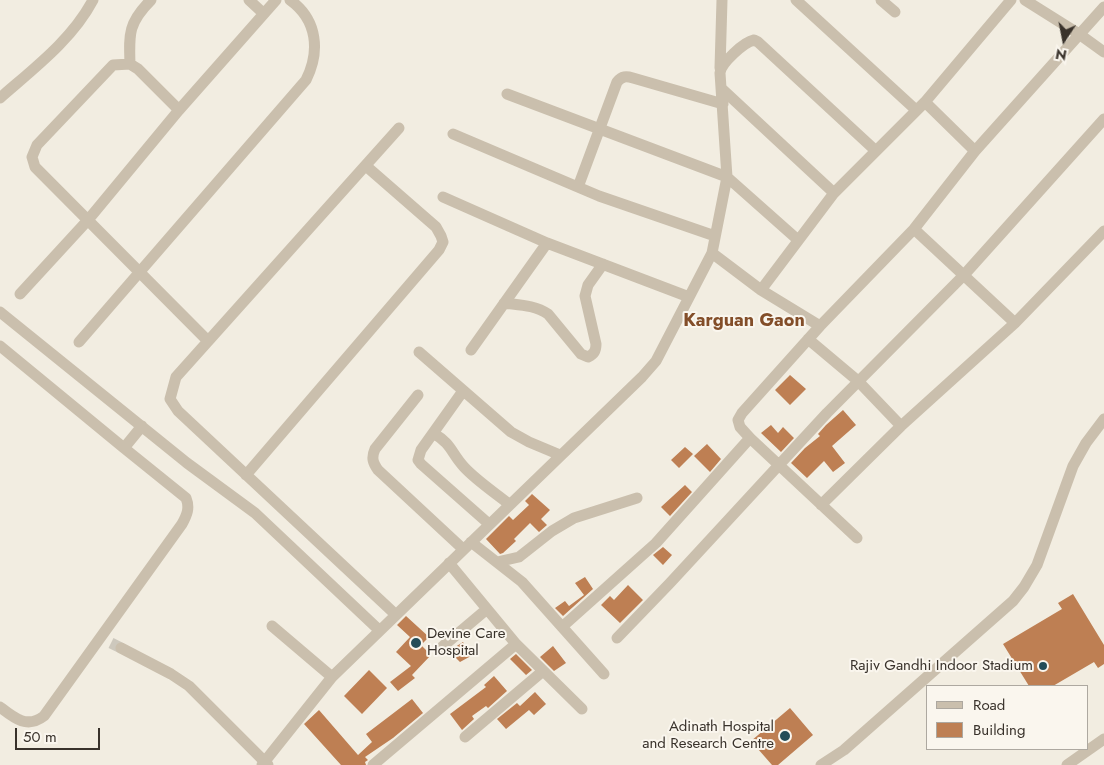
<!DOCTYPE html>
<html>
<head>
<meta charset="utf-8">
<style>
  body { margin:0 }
  #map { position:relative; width:1104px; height:765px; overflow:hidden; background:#f2ede1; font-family:Jost,sans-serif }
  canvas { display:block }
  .legend { position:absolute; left:926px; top:685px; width:162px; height:65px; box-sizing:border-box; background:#faf6ee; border:1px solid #ada8a0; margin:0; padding:6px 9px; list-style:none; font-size:15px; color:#39322b }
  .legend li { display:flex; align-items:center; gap:10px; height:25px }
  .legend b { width:25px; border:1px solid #ada8a0 }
  .north { position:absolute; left:1039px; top:15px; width:50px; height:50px; -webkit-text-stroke:4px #faf6ee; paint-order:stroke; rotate:191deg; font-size:14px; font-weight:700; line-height:20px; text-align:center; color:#39322b }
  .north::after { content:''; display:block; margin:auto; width:18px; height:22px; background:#39322b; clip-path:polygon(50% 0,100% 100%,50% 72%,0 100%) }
  .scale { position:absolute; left:15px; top:728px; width:85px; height:22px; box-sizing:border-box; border:2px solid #39322b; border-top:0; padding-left:6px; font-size:15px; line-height:18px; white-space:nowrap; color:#39322b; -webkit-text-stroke:4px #faf6ee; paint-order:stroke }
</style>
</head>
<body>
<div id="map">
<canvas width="1104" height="765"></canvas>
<ul class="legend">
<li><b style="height:6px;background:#cabfad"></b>Road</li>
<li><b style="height:14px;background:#be7f53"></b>Building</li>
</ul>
<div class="north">N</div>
<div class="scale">50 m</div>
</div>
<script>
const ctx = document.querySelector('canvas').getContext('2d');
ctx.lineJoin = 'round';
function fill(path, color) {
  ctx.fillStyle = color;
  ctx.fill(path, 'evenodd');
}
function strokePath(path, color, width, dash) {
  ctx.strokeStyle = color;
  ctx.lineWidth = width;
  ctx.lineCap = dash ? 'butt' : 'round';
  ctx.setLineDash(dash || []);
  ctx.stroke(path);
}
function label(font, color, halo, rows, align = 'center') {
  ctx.font = font + ' Jost,sans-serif';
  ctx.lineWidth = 4;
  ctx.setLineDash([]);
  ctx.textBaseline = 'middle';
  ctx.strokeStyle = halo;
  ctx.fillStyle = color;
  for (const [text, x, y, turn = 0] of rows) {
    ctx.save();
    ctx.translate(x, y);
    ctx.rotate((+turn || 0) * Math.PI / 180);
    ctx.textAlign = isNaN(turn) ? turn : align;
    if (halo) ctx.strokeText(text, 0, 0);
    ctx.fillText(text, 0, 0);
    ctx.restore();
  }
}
fill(new Path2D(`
  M790,375L806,389L790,405L775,390Z
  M843,410L856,425L832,446L845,463L833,472L824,461L807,478L791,463L805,448L820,436L818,434L826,425Z
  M771,425L778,433L783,427L794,438L781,452L761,433Z
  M707,444L721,459L710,472L694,456Z
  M685,447L693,454L679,468L671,460Z
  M685,485L692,492L670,516L661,507Z
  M532,494L550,510L541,519L547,525L539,532L530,523L514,539L516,541L503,553L500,554L486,539L509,516L513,520L529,505L525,501Z
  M663,547L672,555L663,565L653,555Z
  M585,577L593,589L563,616L555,608L565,601L569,606L584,595L575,583Z
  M628,585L643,600L620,623L601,605L610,596L614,600Z
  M1073,594L1104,645V664L1098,668L1094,662L1053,686H1029L1003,644L1062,609L1058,603Z
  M406,616L429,637L421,645L431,655L412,675L415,678L398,691L390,682L411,666L396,652L410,637L397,625Z
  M463,642L471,656L460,662L449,651Z
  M553,646L566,663L554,671L540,657Z
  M516,654L532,670L526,675L510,659Z
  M369,670L387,688L362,714L344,696Z
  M494,676L507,691L488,708L486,706L472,716L474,719L462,730L450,714L486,687L484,685Z
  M535,692L546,704L534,715L529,710L506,729L497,719L517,703L520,706Z
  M412,699L423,713L393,738L365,757L368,760L365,762L366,765H341L304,724L319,710L358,755L372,742L366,734Z
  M790,708L813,735L778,765H772L751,741Z`), '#be7f53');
strokePath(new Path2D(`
  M111,643L121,648`), '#cdc8bd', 11, [11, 5.5]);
strokePath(new Path2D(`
  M249,0L263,13
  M796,0L916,110
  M881,0L895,12
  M1025,0L1079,34L1104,52
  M130,64C129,34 128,23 151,0
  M720,68L722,0
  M721,88L834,193
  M507,94L727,177L798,240
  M0,98C33,69 72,40 93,0
  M925,102L975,151
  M179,110L138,69L130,64L113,65L37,145L32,157L35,167L208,341
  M453,134L599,196L715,236
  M578,187L617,82C622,76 626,76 633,78L723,104
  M443,197L547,243
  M914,229L1015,323
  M712,253L761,290L820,326L914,229L975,151L1104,7
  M761,290L834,193L925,102L1011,0
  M20,294L88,220L179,110L276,0
  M504,303C519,305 535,305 548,314L581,354L588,357C594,354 596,351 596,344L585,296L588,285L603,264
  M0,312L187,463L255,513L379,630
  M808,339L858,381L901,426
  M79,342L306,80C320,52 318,20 290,0
  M0,346L124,448
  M471,350L547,243L689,297
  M419,352L511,432L529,442L560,455
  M463,391L421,450L418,460L421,464L489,524
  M418,395L375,449C371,458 373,463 378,470L463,549
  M433,433C452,444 451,453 464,467C477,481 494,492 509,504
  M750,438L857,538
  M246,475L439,250L443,242L441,236L436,227L366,166
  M821,505L901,426L1015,323L1104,231
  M471,542L522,582L604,674
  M497,562L519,557L552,531L574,518L637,498
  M449,563L516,644L582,709
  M395,614L178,411L170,399L176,377L399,128
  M272,626L332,677
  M562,627L656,543L750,438L740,427L738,420L742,413L820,326
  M617,638L670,583L827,413L964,275L1104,119
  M442,647L487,609
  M121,648L171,674L189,686L268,765
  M0,707C14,718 27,729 44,716L182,524C187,515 190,508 186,498L124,448L142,426
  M465,737L543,671
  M262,765L332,677L642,377L656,361L712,253L727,177L720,73C721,63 744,42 754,40L758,42L876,151
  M373,765L516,644
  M821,765L844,750L1013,601L1024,587L1037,565L1073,466L1086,443L1104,419
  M1067,765L1104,739`), '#cabfad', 11);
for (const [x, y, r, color] of [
  [416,643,6,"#234c58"],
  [1043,666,5,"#234c58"],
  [785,736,6,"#234c58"]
]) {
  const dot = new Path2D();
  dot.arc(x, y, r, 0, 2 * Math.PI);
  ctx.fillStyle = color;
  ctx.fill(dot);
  strokePath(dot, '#faf6ee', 2);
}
label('15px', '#39322b', '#faf6ee', [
  ["Devine Care",427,634,"left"],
  ["Hospital",427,651,"left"],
  ["Rajiv Gandhi Indoor Stadium",1033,666],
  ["Adinath Hospital",774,727],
  ["and Research Centre",774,744]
], 'right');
label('bold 18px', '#834e29', '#faf6ee', [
  ["Karguan Gaon",744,322]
]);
</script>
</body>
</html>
